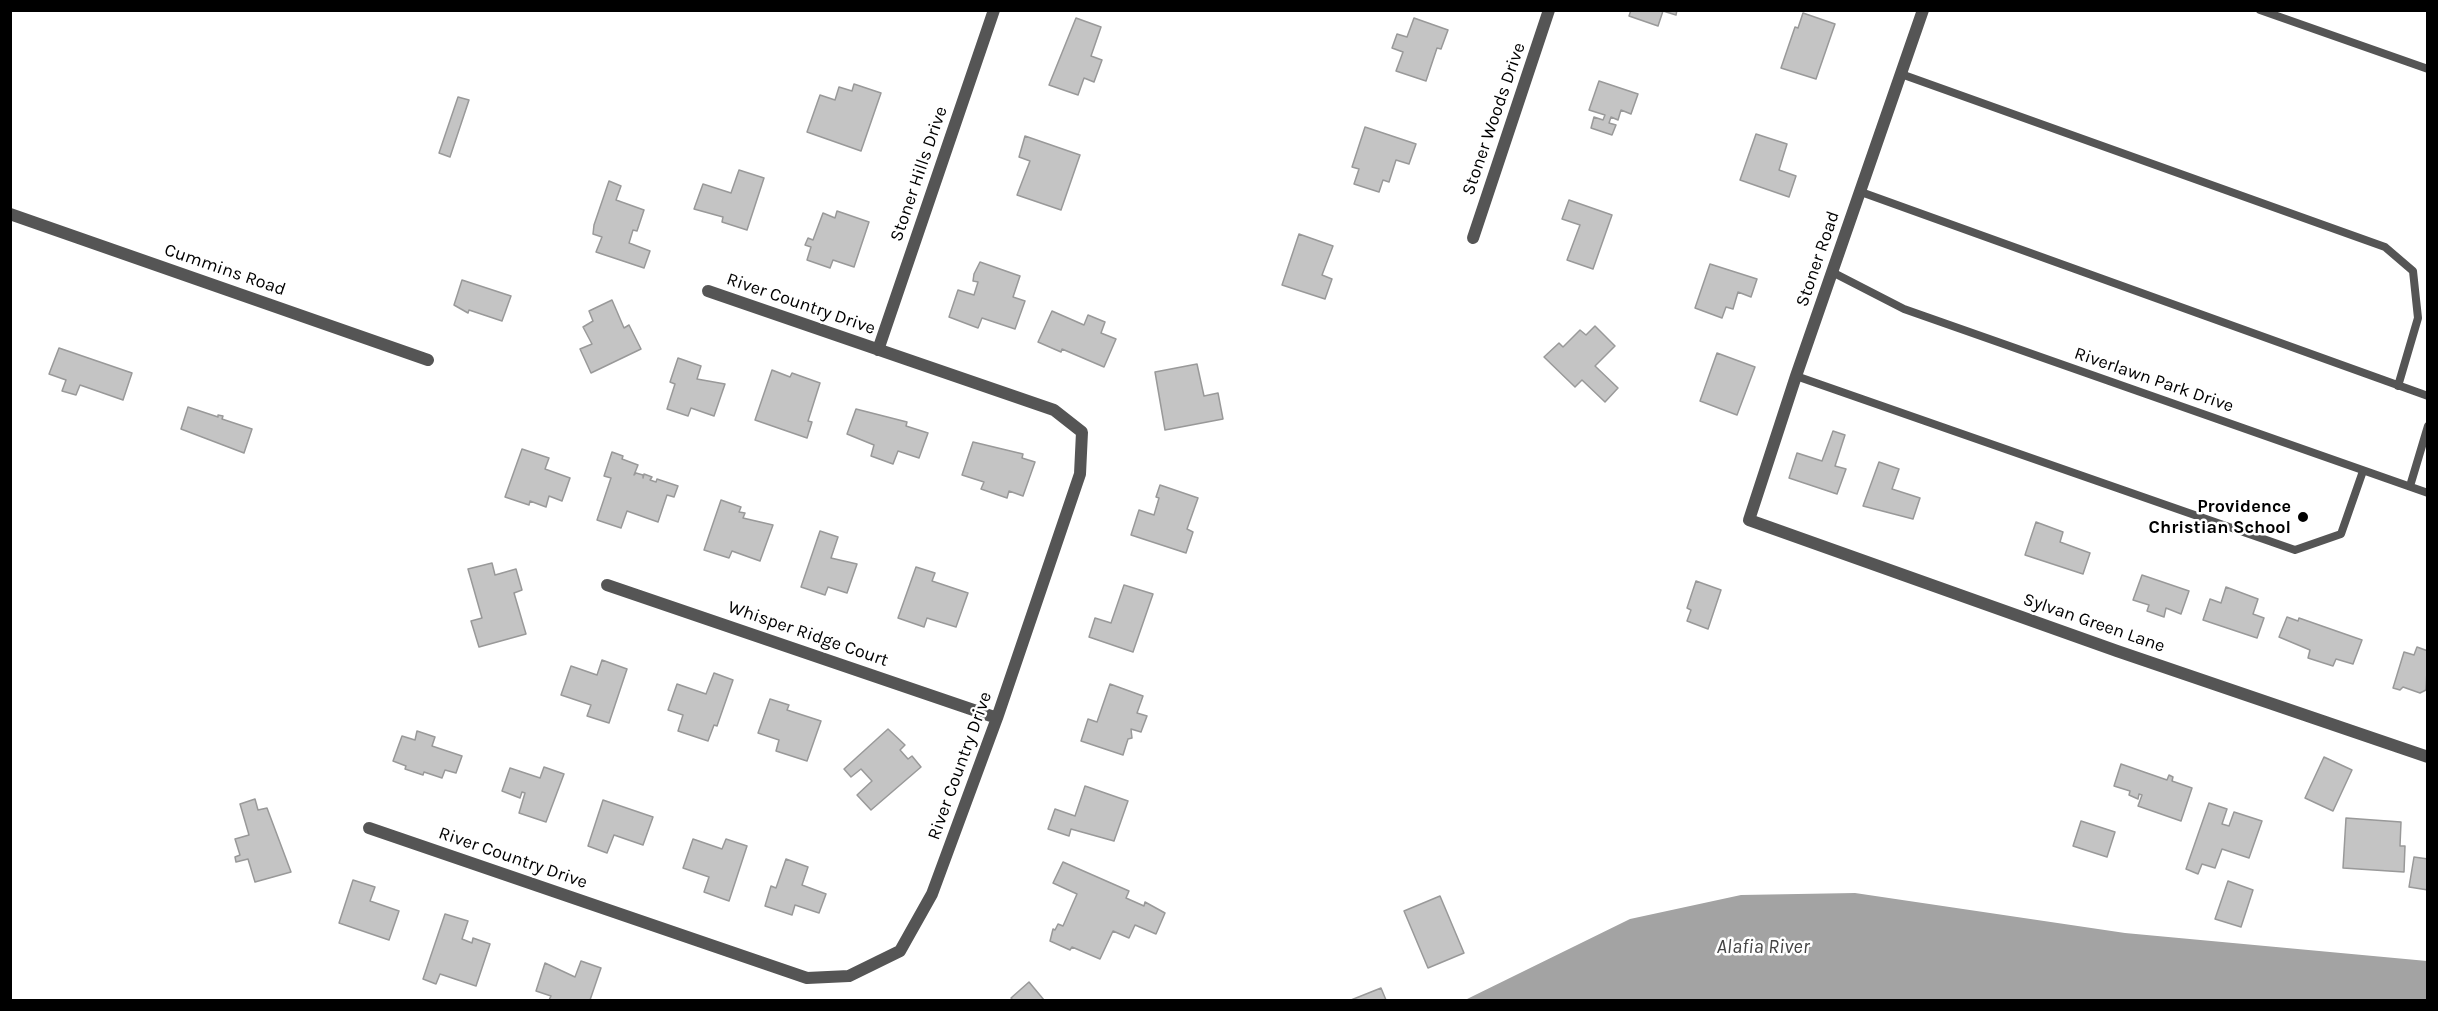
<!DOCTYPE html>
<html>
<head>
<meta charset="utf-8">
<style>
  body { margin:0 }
  #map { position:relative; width:2438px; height:1011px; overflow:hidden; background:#fff; font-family:Karla,sans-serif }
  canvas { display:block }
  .frame { position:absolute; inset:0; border:12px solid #000; pointer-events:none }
</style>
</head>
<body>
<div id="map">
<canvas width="2438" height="1011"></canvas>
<div class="frame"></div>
</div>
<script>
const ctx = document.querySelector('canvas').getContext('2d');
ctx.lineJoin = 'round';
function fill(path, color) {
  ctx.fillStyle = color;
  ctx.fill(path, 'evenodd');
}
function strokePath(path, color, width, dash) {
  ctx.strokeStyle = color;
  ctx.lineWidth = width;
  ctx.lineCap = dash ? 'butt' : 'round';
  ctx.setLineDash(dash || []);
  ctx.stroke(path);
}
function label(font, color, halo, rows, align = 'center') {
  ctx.font = font + ' Karla,sans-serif';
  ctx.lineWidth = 5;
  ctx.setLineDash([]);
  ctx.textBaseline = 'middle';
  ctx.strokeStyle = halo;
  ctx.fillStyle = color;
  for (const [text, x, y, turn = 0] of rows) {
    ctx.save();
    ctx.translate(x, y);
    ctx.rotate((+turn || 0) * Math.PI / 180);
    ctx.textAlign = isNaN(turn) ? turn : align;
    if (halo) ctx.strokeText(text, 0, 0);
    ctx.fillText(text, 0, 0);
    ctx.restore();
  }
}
fill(new Path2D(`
  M1855,893L2125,933L2427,961V1000H1465L1630,919L1741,895Z`), '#a3a3a3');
const building = new Path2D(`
  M1631,10H1677L1676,15L1663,11L1658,26L1629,16Z
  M1803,13L1835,24L1816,79L1781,68L1795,27L1798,28Z
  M1076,18L1101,27L1091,56L1102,60L1094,82L1084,78L1078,95L1049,85Z
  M1414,18L1448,30L1441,49L1437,48L1426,81L1396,71L1403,52L1392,48L1397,34L1407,37Z
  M1599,81L1638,94L1631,114L1621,110L1618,120L1611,117L1609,123L1616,125L1612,135L1591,128L1594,117L1603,120L1605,115L1589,110Z
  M854,84L881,93L861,151L807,132L820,95L835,100L839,87L852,91Z
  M458,97L469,100L450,157L439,153Z
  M1365,127L1416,144L1409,164L1396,160L1389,182L1383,180L1379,192L1354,184L1359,169L1352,167Z
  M1756,134L1787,144L1779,170L1796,176L1789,197L1740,180Z
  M1025,136L1080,155L1061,210L1017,195L1030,161L1019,157Z
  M739,170L764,178L747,230L722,222L723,217L694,209L703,184L731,193Z
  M609,181L621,186L616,200L644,210L637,231L633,230L629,243L650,251L644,268L596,252L602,237L593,234L594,225Z
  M1569,200L1612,215L1593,269L1567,260L1580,225L1562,219Z
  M837,211L869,222L854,267L833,260L830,268L807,260L811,247L805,245L808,238L813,240L823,213L835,218Z
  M1299,234L1333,246L1322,275L1332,279L1325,299L1282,285Z
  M980,262L1020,276L1013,297L1025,301L1015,329L982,318L978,328L949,317L958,290L974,295L978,282L973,281L974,274Z
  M1710,264L1757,279L1751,297L1738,292L1733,309L1726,307L1722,318L1695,308Z
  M462,280L511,296L502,321L469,310L468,313L454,305Z
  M612,300L624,328L629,325L641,349L591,373L580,349L592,344L583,327L593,321L589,311Z
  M1052,311L1084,325L1088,315L1105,322L1101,333L1116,339L1104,367L1062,349L1061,352L1038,342Z
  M1595,326L1615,346L1595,366L1618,388L1605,402L1582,380L1575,387L1544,357L1559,343L1563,347L1580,330L1586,335Z
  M59,348L132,373L123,400L80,385L76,395L62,391L66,380L49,374Z
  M1717,353L1755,367L1737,415L1700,401Z
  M678,358L701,366L697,379L725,384L714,416L691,408L688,416L667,409L675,384L670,382Z
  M1197,364L1204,396L1218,393L1223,419L1165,430L1155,372Z
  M772,370L790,377L792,373L820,383L808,421L812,422L807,438L755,420Z
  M188,407L218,417V415L223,416L222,419L252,429L244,453L181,429Z
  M856,409L907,422L906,426L928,433L919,458L898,451L893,464L871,456L874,445L847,434Z
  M1833,431L1845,435L1835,466L1846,469L1837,494L1789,478L1797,453L1822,461Z
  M973,442L1023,454L1022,458L1035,462L1023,496L1009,491L1007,498L981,489L984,482L962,475Z
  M522,449L549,458L545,469L570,478L562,501L549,496L546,507L530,501L529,505L505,497Z
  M612,452L623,456L622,459L638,465L634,475L636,473L643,475V478L644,474L652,477L650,480L656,482L657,479L678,486L674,497L667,495L658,522L627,511L621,528L597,520L611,478L604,476Z
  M1879,462L1899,469L1892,489L1920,498L1913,519L1863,506Z
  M1160,485L1198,498L1187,529L1193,532L1186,553L1131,535L1139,510L1154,515L1159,498L1156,497Z
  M721,500L741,507L739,512L745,513L743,518L773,525L760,561L732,551L729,558L704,550Z
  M2036,522L2063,532L2060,542L2090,553L2083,574L2025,555Z
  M820,531L838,537L831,558L857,564L847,593L828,587L825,595L801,587Z
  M492,563L495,575L516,569L522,590L514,593L526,634L479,647L471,621L482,618L468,569Z
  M916,567L935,573L932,581L968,593L956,627L927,618L924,627L898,618Z
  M2142,575L2189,591L2181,614L2166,608L2164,617L2147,611L2149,605L2133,600Z
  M1696,581L1721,590L1708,629L1687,621L1691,610L1687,608Z
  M1124,585L1153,594L1133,652L1089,637L1095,618L1111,623Z
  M2226,587L2258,599L2253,614L2264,618L2257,638L2203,620L2210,599L2221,603Z
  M2287,617L2298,621L2299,618L2362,640L2353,664L2336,659L2333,666L2308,658L2310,650L2279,637Z
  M2417,647L2428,651L2426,690L2420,693L2403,687L2400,690L2393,688L2404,652L2414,655Z
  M602,660L627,669L609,723L587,716L591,705L561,695L571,666L597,675Z
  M714,673L733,680L717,726L714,725L708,741L678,731L683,715L668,710L677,684L706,694Z
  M1110,684L1143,696L1137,713L1147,716L1141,732L1131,729L1132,738L1128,739L1123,755L1081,741L1088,719L1097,722Z
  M770,699L789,705L787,710L821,721L807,761L776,751L779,740L758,733Z
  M888,729L905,745L900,750L908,759L912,756L921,767L871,810L857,795L872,781L861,769L851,777L844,769Z
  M417,731L435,737L432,746L462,756L456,773L445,770L442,778L424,772L423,775L405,769L406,766L393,761L402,736L415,740Z
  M2324,757L2352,770L2333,811L2305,798Z
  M2121,764L2167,780L2169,775L2173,777L2172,781L2192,788L2181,821L2138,806L2142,795L2139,794L2138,799L2129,795L2130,791L2114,786Z
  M544,767L564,774L546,822L519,813L525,793L522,792L520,798L502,791L510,768L540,778Z
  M1085,786L1128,801L1114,841L1071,829L1069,836L1048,829L1055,809L1075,816Z
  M255,799L258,810L267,808L291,872L255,882L248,859L236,862L235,857L240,855L235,839L249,835L240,804Z
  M603,800L653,817L643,845L614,835L607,853L588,846Z
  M2209,803L2227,809L2222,824L2229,826L2234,812L2262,821L2249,858L2222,849L2215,868L2202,864L2198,874L2186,869Z
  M2346,818L2401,822L2400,846H2405L2404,872L2343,868Z
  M2081,821L2115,832L2107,857L2073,846Z
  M693,839L722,849L726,839L747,846L729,901L704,892L709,877L683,868Z
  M2414,857L2428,859V890L2409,887Z
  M786,859L808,867L802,885L826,894L819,913L795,905L792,915L765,906L771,886L776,888Z
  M1063,862L1129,891L1126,898L1144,906L1145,902L1165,913L1156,934L1135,925L1129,938L1113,931L1100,959L1072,947L1070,950L1050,941L1053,929L1055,930L1058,924L1063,926L1077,894L1053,883Z
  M353,880L375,887L370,901L399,911L389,940L339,923Z
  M2228,881L2253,890L2241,927L2215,919Z
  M1440,896L1464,953L1428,968L1404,911Z
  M445,914L468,921L462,939L472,943L473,938L490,944L476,986L440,974L436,984L423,979Z
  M581,961L601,968L590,1000H549L551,996L536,991L545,963L575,977Z
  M1029,982L1044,1000H1013L1011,998Z
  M1381,988L1386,1000H1351Z`);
fill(building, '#c4c4c4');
strokePath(building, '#999', 1.5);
strokePath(new Path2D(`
  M2260,10L2428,69
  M1901,74L2385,247L2413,271L2418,318L2398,386
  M1861,192L2428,396
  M1832,272L1904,309L2428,493
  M1796,376L2295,550L2341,534L2363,471
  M2410,486L2428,426`), '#555', 8);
strokePath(new Path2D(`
  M1923,10L1796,376L1749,520L2117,651L2428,757
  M10,214L428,360
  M1473,238L1549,10
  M878,350L994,10
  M607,585L997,718
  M369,828L807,978L849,976L900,951L932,894L997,718L1080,474L1082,432L1054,410L708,291`), '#555', 12);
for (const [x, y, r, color] of [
  [2303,517,6,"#000"]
]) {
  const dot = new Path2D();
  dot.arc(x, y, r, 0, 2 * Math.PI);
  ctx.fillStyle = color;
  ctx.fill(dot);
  strokePath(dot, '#fff', 2);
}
label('18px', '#000', '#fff', [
  ["Stoner Woods Drive",1494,119,-71],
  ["Stoner Hills Drive",919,174,-71],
  ["Stoner Road",1818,259,-71],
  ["Cummins Road",225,270,19],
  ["River Country Drive",801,304,19],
  ["Riverlawn Park Drive",2154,380,19],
  ["Sylvan Green Lane",2094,623,19],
  ["Whisper Ridge Court",808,634,19],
  ["River Country Drive",960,766,-70],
  ["River Country Drive",513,858,19]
]);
label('bold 18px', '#000', '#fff', [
  ["Providence",2291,507],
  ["Christian School",2291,528]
], 'right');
label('italic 20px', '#444', '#fff', [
  ["Alafia River",1763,947]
]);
</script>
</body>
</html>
